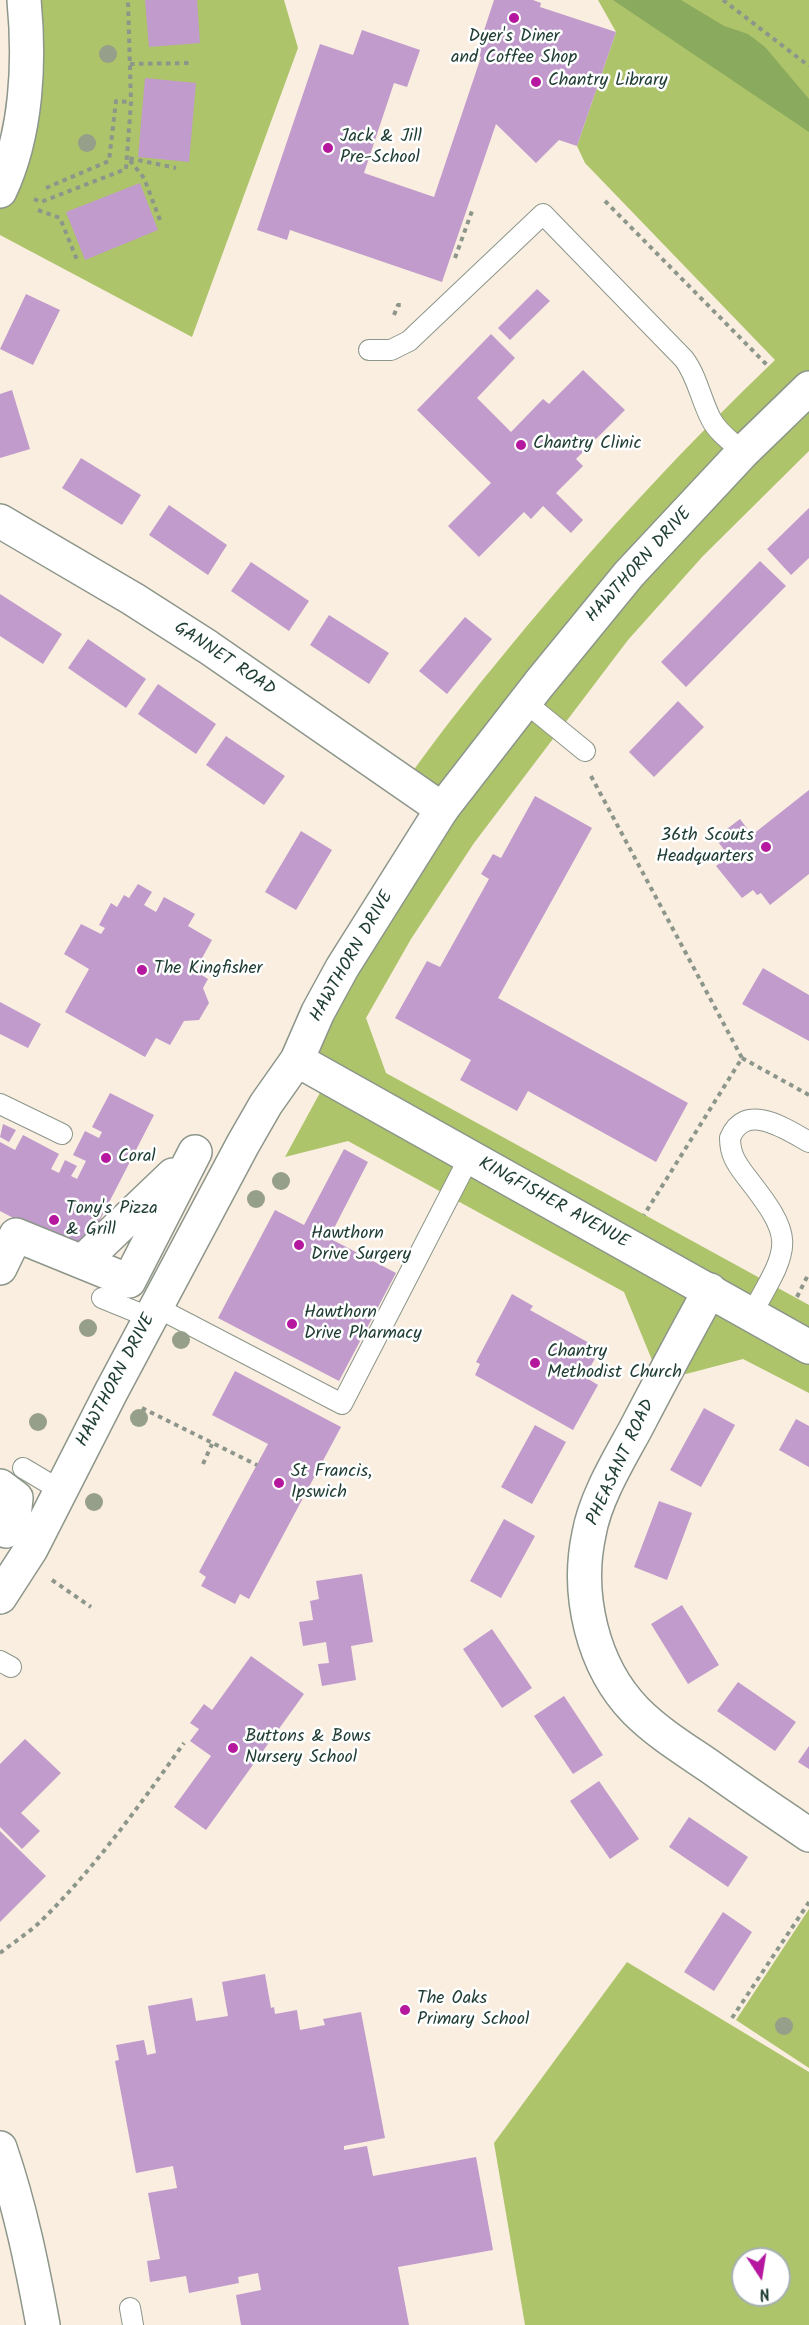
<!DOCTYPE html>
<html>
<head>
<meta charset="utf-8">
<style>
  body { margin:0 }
  #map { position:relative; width:809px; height:2325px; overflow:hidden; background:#faeee0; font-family:Kalam,sans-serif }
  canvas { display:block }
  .north { position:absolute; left:731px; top:2247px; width:60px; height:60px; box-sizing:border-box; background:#fff; border:2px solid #a5b1ae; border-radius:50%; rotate:168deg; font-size:16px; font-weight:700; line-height:24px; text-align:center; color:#1f3d34 }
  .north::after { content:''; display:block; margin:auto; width:21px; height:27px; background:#b5179e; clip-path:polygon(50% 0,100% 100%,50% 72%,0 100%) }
</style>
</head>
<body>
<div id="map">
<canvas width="809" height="2325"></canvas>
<div class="north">N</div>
</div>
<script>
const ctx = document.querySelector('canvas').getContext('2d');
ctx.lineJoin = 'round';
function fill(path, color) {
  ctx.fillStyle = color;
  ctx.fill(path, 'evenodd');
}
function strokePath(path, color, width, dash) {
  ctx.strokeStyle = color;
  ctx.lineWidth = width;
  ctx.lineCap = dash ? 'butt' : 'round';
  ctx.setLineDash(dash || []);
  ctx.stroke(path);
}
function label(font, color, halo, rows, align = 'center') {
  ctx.font = font + ' Kalam,sans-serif';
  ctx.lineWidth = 5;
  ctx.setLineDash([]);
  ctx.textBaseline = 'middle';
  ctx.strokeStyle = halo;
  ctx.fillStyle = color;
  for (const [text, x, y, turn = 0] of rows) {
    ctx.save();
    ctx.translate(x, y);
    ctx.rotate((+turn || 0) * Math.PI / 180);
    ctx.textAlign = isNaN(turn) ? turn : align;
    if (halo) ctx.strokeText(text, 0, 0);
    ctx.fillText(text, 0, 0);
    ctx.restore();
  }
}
fill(new Path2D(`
  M24,0H284L298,48L192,337L0,235V191Z
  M598,0H809V451L703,556L628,640L474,843L411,939L366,1018L386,1073L809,1305V1393L743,1359L686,1374L652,1360L624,1292L348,1141L285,1157L328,1078L297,1060L442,810L404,784C442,729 484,678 527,626C605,533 687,444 775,360L585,163L577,146L616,32Z
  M809,1909V2068L736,2020Z
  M627,1962L809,2072V2325H525L494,2143ZM743,2259H779V2295H743Z`), '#adc46a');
fill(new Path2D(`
  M613,0H681L724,26L748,34L765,47L809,99V132Z`), '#8aaa5e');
fill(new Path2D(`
  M145,0H197L200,43L149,47Z
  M494,0H533L541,3L540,7L616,32L577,146L559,140L536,163L496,124L442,282L290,230L287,240L257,230L320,44L353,55L362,30L420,50L407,87L394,83L364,173L434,197L481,57L476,55Z
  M145,78L196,83L189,162L138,157Z
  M140,183L158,230L85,260L66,212Z
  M537,289L550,301L510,340L498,328Z
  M26,294L60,310L33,365L0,349Z
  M491,334L515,358L477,398L511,432L543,399L549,404L583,370L625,410L576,459L583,466L556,493L583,520L571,533L543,506L531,519L524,512L479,557L448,526L491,483L417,410Z
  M12,390L30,449L0,458V394Z
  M81,458L141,495L122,525L62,488Z
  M169,505L227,545L208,575L149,535Z
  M809,508V558L791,575L767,549Z
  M760,561L786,586L686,687L661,662Z
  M251,562L309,601L289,631L231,591Z
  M0,594L62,634L43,664L0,636Z
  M329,615L389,653L369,684L310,645Z
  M465,617L492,639L447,694L419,671Z
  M88,639L146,679L126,708L68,668Z
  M158,684L216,724L196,754L138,714Z
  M678,701L704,727L654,777L629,752Z
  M226,736L285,776L264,805L206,765Z
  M809,790V874L770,905L761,893L757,895L753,890L742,898L716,866L729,856L715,838L740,819L752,835Z
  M535,796L592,828L498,998L688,1103L656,1162L528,1091L517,1111L460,1080L471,1060L395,1018L427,961L440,967L489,879L481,874L493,854L501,858Z
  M301,831L332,850L296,910L265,892Z
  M138,884L152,892L144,905L156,912L164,897L195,914L188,926L212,940L195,971L208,979L203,988L209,1003L199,1020L184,1021L170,1045L156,1038L145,1057L65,1012L89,969L64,954L81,924L101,934L105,928L99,925L111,903L117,907L124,895L129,898Z
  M763,968L809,995V1041L742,1004Z
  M0,1002L41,1024L28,1048L0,1034Z
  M110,1093L154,1115L84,1251L67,1246L0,1211V1142L15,1150L23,1135L59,1154L51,1169L59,1173L65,1160L77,1166L71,1176L77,1179L86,1161L73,1155L85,1131L99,1138L102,1132L92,1127Z
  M3,1124L16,1130L9,1142L0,1137Z
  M344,1149L368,1162L329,1238L396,1273L339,1381L218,1318L275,1210L304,1225Z
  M512,1294L533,1306L530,1310L600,1349L585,1377L598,1385L573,1430L475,1375L480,1364L476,1362Z
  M235,1371L341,1427L249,1599L240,1594L235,1604L201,1586L206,1577L199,1572L268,1444L212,1415Z
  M704,1408L735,1425L701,1487L670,1470Z
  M796,1419L809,1426V1467L779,1450Z
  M535,1425L566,1442L532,1504L501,1487Z
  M659,1501L692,1513L667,1580L634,1567Z
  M504,1519L535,1536L501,1598L470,1581Z
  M362,1574L373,1642L351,1646L356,1680L322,1686L318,1664L329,1663L326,1642L303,1646L299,1622L313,1620L310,1601L319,1599L316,1581Z
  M682,1605L719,1665L688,1684L651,1624Z
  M492,1629L532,1688L502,1708L463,1649Z
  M251,1656L304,1694L206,1830L174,1807L211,1756L190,1741L199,1729L190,1723L204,1704L212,1710Z
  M738,1682L796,1722L775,1751L717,1711Z
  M564,1696L603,1755L573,1774L534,1716Z
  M25,1739L61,1773L21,1813L40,1831L22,1849L0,1827V1764Z
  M809,1746V1769L798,1762Z
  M599,1781L639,1839L610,1859L570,1801Z
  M689,1817L748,1857L728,1887L669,1847Z
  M0,1831L46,1876L0,1922Z
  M723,1912L752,1932L714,1991L684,1972Z
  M265,1974L271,2008L274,2007L275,2014L297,2010L300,2030L325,2025L323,2019L361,2012L385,2138L344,2146V2150L367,2146L373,2176L476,2157L493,2250L398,2267L409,2325H241L236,2295L261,2290L258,2273L238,2277L239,2283L189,2293L186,2276L150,2282L147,2261L160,2259L148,2193L177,2188L173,2166L136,2173L115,2061L119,2060L116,2045L144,2040L147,2055L156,2053L148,2006L192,1998L196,2021L228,2016L222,1982Z`), '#c19bcb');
const lane = new Path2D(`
  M369,350H391L409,341L543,214L684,359C697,376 701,400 711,419C718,433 732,442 743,452
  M525,702L585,751
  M0,1104L62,1134
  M102,1298L151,1318
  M156,1307L342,1404L469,1158
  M752,1313C791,1244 796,1240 745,1175C736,1163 730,1154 730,1138C745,1101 786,1129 809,1142
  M23,1468L60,1490
  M0,1661L11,1667
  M130,2308L133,2325`);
const street = new Path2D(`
  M0,191C27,134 30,62 24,0
  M0,521L133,599L208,647L442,809
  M82,1262L173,1175
  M0,1268L16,1235L129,1281L195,1152
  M710,1290C684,1337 659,1384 635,1430C618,1461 595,1499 589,1534C576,1594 592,1666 636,1711C659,1734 686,1750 712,1768C744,1791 777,1813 809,1835
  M0,1486L16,1498L14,1517L6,1531
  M0,2148C20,2206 32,2265 43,2325`);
const secondary = new Path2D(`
  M297,1060L809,1347
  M0,1597L31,1549L111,1392L243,1144L266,1104L297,1060L318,1012L342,968L442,809L539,684L629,574L743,452L809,388`);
strokePath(lane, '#8c968a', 22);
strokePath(street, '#8c968a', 36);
strokePath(secondary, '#8c968a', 36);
strokePath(new Path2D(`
  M723,0L809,66
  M130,64L189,63
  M46,188L109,161L116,101L131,102
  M34,199L41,202L126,169L131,102L128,0
  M605,201L768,366
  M38,210L60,218L77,260
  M160,220L144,178L128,158L176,168
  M455,258L472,211
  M394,315L398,305H404
  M591,776L742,1058L644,1215
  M742,1058L809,1095
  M797,1297L809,1273
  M142,1408L257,1465
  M203,1464L212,1444
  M52,1580L91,1607
  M0,1953C13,1943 28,1933 40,1922C95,1868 139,1806 184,1743
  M732,2018L809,1902`), '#8c968a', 4, [4.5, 4.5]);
strokePath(lane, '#fff', 20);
strokePath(street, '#fff', 33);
strokePath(secondary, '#fff', 33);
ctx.fillStyle = '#959f89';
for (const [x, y] of [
  [108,54],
  [87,143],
  [281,1181],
  [256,1199],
  [88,1328],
  [181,1340],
  [139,1418],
  [38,1422],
  [94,1502],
  [784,2026]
]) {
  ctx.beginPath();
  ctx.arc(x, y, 9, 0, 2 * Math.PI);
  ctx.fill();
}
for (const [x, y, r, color] of [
  [514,18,6,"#b5179e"],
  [536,82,6,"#b5179e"],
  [328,148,6,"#b5179e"],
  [521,445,6,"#b5179e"],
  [766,847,6,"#b5179e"],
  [142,970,6,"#b5179e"],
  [106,1158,6,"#b5179e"],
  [54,1220,6,"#b5179e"],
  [299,1245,6,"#b5179e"],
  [292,1324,6,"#b5179e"],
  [535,1363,6,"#b5179e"],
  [279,1483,6,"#b5179e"],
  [233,1748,6,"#b5179e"],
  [405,2010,6,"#b5179e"]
]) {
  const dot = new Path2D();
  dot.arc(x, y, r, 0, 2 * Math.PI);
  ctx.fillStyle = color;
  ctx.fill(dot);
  strokePath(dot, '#fff', 2);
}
label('18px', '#1f3d34', '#fff', [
  ["Dyer's Diner",514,38,"center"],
  ["and Coffee Shop",514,59,"center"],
  ["Chantry Library",548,82],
  ["Jack & Jill",340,138],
  ["Pre-School",340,159],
  ["Chantry Clinic",533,445],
  ["36th Scouts",754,837,"right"],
  ["Headquarters",754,858,"right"],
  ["The Kingfisher",154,970],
  ["Coral",118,1158],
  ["Tony's Pizza",66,1210],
  ["& Grill",66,1231],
  ["Hawthorn",311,1235],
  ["Drive Surgery",311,1256],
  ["Hawthorn",304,1314],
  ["Drive Pharmacy",304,1335],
  ["Chantry",547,1353],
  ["Methodist Church",547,1374],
  ["St Francis,",291,1473],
  ["Ipswich",291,1494],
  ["Buttons & Bows",245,1738],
  ["Nursery School",245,1759],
  ["The Oaks",417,2000],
  ["Primary School",417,2021]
], 'left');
label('18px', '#1f3d34', '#fff', [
  ["HAWTHORN DRIVE",640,566,-48],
  ["GANNET ROAD",224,660,34],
  ["HAWTHORN DRIVE",353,957,-60],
  ["KINGFISHER AVENUE",553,1204,29],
  ["HAWTHORN DRIVE",117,1381,-62],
  ["PHEASANT ROAD",622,1463,-65]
]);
</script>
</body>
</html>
